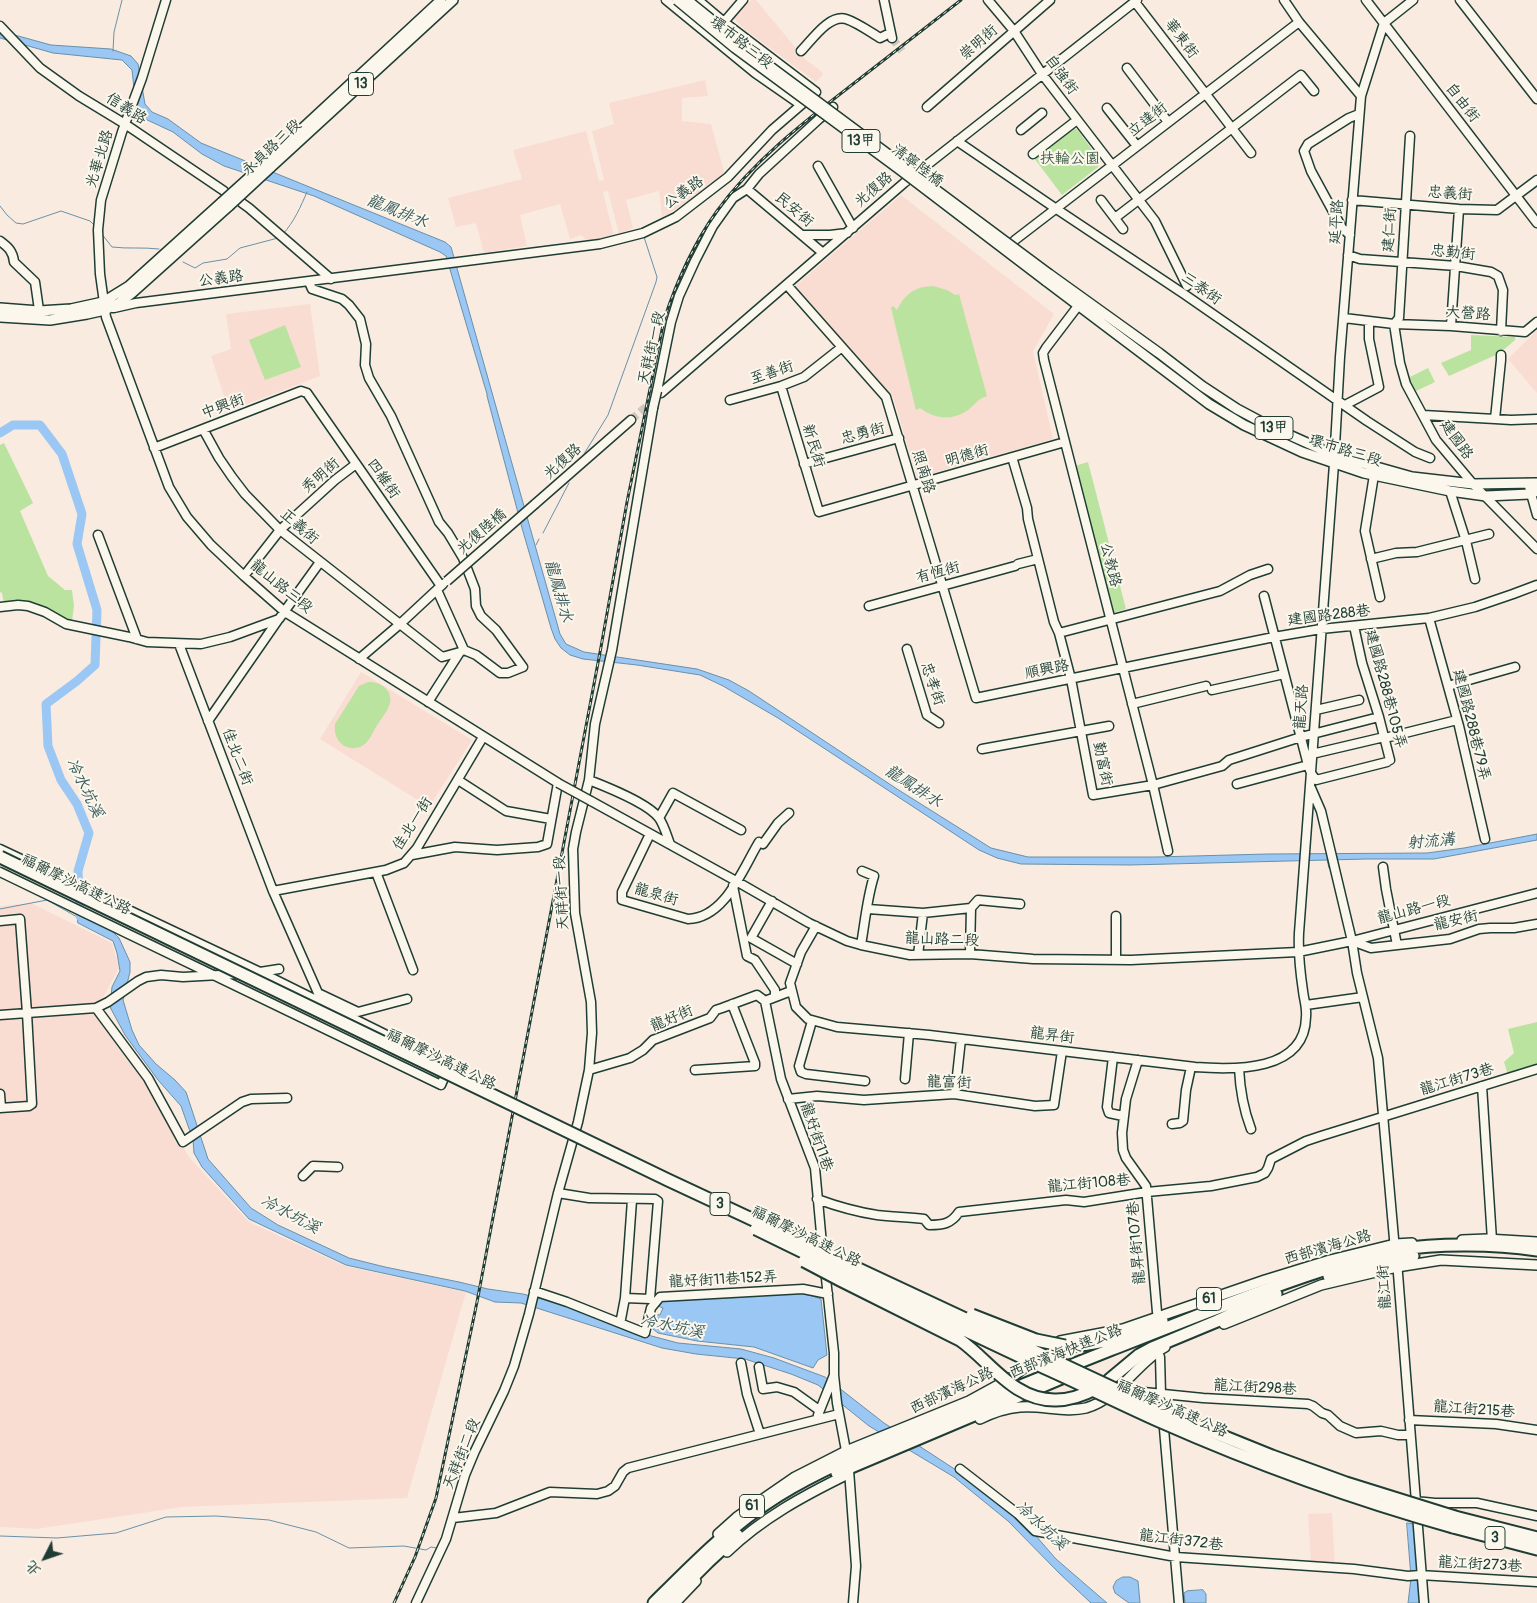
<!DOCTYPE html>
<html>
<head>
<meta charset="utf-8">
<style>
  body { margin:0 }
  #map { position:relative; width:1537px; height:1603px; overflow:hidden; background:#faebe0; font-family:Pangolin,"LXGW WenKai TC",sans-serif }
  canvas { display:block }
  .north { position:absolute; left:20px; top:1533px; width:50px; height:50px; -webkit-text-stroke:4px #fbf7ec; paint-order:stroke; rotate:229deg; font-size:14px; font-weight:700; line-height:20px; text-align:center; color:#1f3d34 }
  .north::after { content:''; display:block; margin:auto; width:18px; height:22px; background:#1f3d34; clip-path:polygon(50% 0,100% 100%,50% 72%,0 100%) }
</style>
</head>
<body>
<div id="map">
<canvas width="1537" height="1603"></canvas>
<div class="north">北</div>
</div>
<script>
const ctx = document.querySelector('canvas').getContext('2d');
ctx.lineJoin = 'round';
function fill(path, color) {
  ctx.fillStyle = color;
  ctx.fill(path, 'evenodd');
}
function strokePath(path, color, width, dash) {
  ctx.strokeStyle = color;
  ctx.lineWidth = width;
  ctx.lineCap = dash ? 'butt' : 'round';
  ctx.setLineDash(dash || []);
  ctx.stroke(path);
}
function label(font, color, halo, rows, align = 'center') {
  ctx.font = font + ' Pangolin,"LXGW WenKai TC",sans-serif';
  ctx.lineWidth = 4;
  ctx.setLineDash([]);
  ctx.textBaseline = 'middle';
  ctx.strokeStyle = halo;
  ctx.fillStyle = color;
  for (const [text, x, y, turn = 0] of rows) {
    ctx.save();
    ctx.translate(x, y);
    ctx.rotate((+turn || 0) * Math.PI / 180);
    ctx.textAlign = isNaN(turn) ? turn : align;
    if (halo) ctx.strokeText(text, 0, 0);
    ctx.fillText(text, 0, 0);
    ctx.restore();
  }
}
fill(new Path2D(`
  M751,0H756L805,59L822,72L823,75L816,82L744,29L734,18Z
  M705,80L708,96L682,98V121L711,124L725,175L688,203L662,217L659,191L626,200L633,228L619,234L608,191L603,192L614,236L587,241L581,235L570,239L560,204L520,215L527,246L484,253L476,223L456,227L448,198L522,179L513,150L586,131L599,181L604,180L592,131L614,124L609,103Z
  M901,195L1054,314L1033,351L1053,439L917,478L893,397L795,286Z
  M310,304L320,376L229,411L211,356L231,349L226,314Z
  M1537,330V393L1508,359Z
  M361,672L472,740L429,807L320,739Z
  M31,903L112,943L119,968L100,1003L189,1157L249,1222L345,1266L466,1292L407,1498L182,1507L37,1529L0,1527V906Z
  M1332,1513L1335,1565L1311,1564L1308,1514Z`), '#f9ddd2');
fill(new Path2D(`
  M1071,128L1077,129L1101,162L1098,167L1062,195L1034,158Z
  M933,286L947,290L955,295L959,294L987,396C976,400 976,404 968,410C953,421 934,419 920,408L916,410L891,308L893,306L897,310C904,294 916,286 933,286Z
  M285,325L301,367L265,380L249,340Z
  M1471,335L1515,337V340L1500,353L1449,376L1441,363L1471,350Z
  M1428,368L1435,382L1414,392L1408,378Z
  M4,443L33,503L20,511L48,576L65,590H72L74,606L72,621L4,604L2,593L0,592V445Z
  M1088,462L1126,609L1112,613L1075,466Z
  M368,682C380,681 393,690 390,703C388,711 380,720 376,727C372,734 369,742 362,746C356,749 349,749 343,745C336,740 334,732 335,724L359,686Z
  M1537,1022V1066L1508,1075L1504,1062L1514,1053L1508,1029Z`), '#bae39f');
const water = new Path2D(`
  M0,31L51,45L111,49L131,56L138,64L145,104L152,112L168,119L201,143L445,242L451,247L560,634L566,644L584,652L697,669L729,680L749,691L897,789L991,848L1028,857H1156L1267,854L1427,853L1464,848L1537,834V840L1434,859H1367L1130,865L1021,864L997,858L979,850L778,718L723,686L700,675L637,665L583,659L570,655L561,648L555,639L551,628L522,528L487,396V394L446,256L440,252L314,196L224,166L202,154L173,132L143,118L136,106L132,70L122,60L53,53L0,38Z
  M78,912L111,930L119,938L130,962V972L123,1000L132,1030L139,1045L156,1064L175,1080L186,1092L208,1159L251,1208L278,1225L349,1258L385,1267L459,1282L488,1289L523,1294L583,1310L644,1334L678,1343L741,1349L774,1358L825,1377L884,1423L956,1470L1012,1513L1036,1536L1056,1559L1107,1603H1091L1059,1573L1008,1521L954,1477L869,1426L818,1385L791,1374L745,1359L696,1354L662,1348L521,1303L495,1302L465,1291L346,1265L249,1219L202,1167L194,1153L193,1140L181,1106L158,1080L125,1035L110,1007L112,987L120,971L117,953L113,941L78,923Z
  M804,1293L821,1299L827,1355L818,1360L813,1368L754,1347L697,1341L658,1333L653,1329L651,1323L653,1314L660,1315L663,1308L658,1306L662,1301Z
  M1407,1523L1414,1524L1421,1603H1408L1411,1578Z
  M1123,1577H1130L1138,1581L1140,1603H1129L1115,1593L1113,1587L1116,1581Z
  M1203,1590L1206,1594V1603H1185L1184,1593L1187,1591Z`);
fill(water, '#9ac7f4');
strokePath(water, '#6990a7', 1);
strokePath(new Path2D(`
  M113,51L114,32L122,0
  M0,206L7,215L16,223L23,224L61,211L90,221L95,226
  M101,233L112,247C128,249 143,247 159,249
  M283,234C294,222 301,206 307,192
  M183,262L195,268L203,263L227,259L240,248L278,238
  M584,454L608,415L656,282L657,277L644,237
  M543,533L569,483
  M536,545L539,539
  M1327,859L1329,868
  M0,909L47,900L79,918
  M0,1536L57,1538L116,1533L166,1517L216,1516L269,1520L316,1532L349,1548L404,1546L426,1550L431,1547L437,1548`), '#6990a7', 1);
strokePath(new Path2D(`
  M0,433L13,425H40L62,454L82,514L77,544L97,610L95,665L77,681L46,704L48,746L61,780L77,804L89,833L78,871L80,916`), '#9ac7f4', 9);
strokePath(new Path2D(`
  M892,38L902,51
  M631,420L658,396`), '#cec8be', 8, [8, 4]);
const minor = new Path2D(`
  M166,0L142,78L122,132L101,200L98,230L100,274L106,317L169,487L187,517L211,545L244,576L285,612L558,783L547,844L538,847L497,850L455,847L412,855
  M666,0L755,73L801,105
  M884,0L892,38
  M988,0L1014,31L1042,74L1155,221L1187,286
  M1284,0L1299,22L1361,96
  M1366,0L1537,223
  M1460,0L1537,99
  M1135,2L1251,153
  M724,22L743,0
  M0,26L40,68L79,96L125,124L224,191
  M801,51C812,40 829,14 846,19C858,23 870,32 880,38L890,33
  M1127,68L1168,122
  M927,107L1050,0
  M1107,108L1137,146
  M1021,130L1042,113
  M957,141L1055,208L1184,294L1367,421L1415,452L1430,458
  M1033,154L1077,120
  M818,166L853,228
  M747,189L823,253
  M1101,200L1123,229
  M1352,200L1459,209L1497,210L1537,180
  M242,203L249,208L331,279
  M1115,218L1301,75L1314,91
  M802,235H830L847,233
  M1350,235L1342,228L1311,171L1304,151L1308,144L1349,118L1359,114
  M1015,240L1299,22
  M0,241C8,247 13,251 14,262L35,282L40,317
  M1348,255L1360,259L1456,266L1491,272L1498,276L1503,290L1501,331
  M309,282L312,289L342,299L349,305L360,319L366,344L365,365L369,378L391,416L439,522L448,533L463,558L475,589L476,606L481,616L496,630L523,667L508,673H500L476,655L464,650L460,652L428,702
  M787,285L886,397L976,698L1274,637L1321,629L1429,618L1475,607L1513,594L1537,585
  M1081,302L1046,348L1043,353L1044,360L1153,785L1168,851
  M114,308L136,303L600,244L643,233L676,217L728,177L772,130L816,92L724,22L698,0
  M1344,318L1394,324L1451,326L1525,332L1537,322
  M1394,324L1400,363L1406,384L1436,440L1473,484L1537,549
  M1394,324L1399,318L1410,136
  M1451,326L1459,209
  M781,386L819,512L1065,442
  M657,391L671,322L679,296L695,261L713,226L733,198L747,189L759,174L819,119L833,107
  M661,393L904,183L1137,0
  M730,400L781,386L804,377L842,347
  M1345,405L1379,387L1369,339V321
  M1423,415L1495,419L1501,360V355
  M1495,419L1511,420L1537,419
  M203,429L219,458L232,477L245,494L280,530L442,657L460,652
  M154,448L301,391L307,393L441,586
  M1012,457L1027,508L1028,519L1054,622L1059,633L1071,679L1093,795L1153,785L1222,766L1229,760L1301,737L1379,717
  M804,464L899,438
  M1374,475L1365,531L1380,597
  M1528,483L1537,515
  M1450,491L1466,541L1475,579
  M535,504L631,420
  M98,535L137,639
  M1371,559L1396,553L1417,552L1489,534
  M1018,564L1038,559
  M244,576L280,530L335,480L356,464
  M437,590L464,650
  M1264,596L1308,765L1311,773L1316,780L1387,762
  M869,606L1015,566
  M0,607L18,605L28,606L45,612L66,624L129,637L147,642L201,644L230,637L279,619L320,562
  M1429,618L1459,726L1485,839
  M1354,626L1362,663L1379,717L1390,760
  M1059,633L1220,591L1250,575L1268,569
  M179,644L273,891L318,993L358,1012L407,999
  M907,649L927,715L939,723
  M359,659L400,624L443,584
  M1448,686L1515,667
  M1212,690L1284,674
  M1132,704L1206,686
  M1316,710L1359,700
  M208,721L278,620
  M1385,738L1457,720
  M982,749L1109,726
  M1312,754L1380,738
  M458,780L506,811L551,819
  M589,780C607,787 648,803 659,818C664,825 667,836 670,844
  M1237,784L1308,765
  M1311,788L1321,811L1332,857L1352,941L1357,973L1378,1058L1395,1250
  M591,801L736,881L809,923L847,941L861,945L910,955L970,954L1033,959L1131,960L1298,952L1352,941L1537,893
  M659,818L673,793L741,830
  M650,834L622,892V900L688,919C725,918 742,870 759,842L763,844L778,823L789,813
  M0,849L260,972L449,1066L441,1085L0,872
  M1383,867L1386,889L1397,945
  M376,872L413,970
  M733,886L747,956L755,960L775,990V997
  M273,891L386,870L404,863L417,848L483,737
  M772,901L751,938L797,964
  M868,909L923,913L971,908
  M0,921L20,919L27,1013L32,1104L29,1106L0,1108
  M816,926L801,952L790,983L796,1007L808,1019L837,1027L929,1035L1195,1067C1235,1070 1305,1072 1306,1017C1307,1008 1304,1000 1303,991C1300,971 1298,953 1299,933L1334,464L1340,357L1361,96L1384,23L1413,0
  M1352,941L1371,948L1450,939L1479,929L1490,928H1514L1537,924
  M861,945C865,922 867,898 874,876L862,871
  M970,954L971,908L978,900L1020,904
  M918,955L923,913
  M1116,960V916
  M260,972L279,969
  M765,1001L781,1079L815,1168L823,1255
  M1306,1005L1363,997
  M96,1008L148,1078L183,1142L242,1102L251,1099L287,1098
  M0,1015L96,1008L108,1002L138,981L146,977L161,975L183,977L238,974
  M812,1021L799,1066L801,1072L806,1074L865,1081
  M1113,1057L1107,1107L1109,1113L1123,1116
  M1138,1060L1126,1099L1122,1133L1123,1150L1126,1158L1146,1186L1157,1312
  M1239,1068C1240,1090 1243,1108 1251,1129
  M589,1070L630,1058L643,1050L653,1040L710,1018L716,1010L722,1008L757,995L765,1001L791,991
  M695,1070L755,1066V1063L732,1004
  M905,1079L909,1033
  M1482,1086L1492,1240
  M0,1094L1,1108
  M955,1094L961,1039
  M788,1099L817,1096L864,1100L954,1094L1035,1106L1054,1105L1062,1051
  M1172,1124L1180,1123L1183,1121L1186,1090L1191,1067
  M303,1176L313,1166L338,1167
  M558,1193L589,1198L655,1199L658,1201L650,1299L625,1298
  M817,1199C836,1206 857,1212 877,1215C893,1217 909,1217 924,1219L929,1225C943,1225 951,1224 959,1212L1066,1200L1084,1202L1147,1192L1211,1186L1257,1177L1265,1173L1268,1168L1271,1159L1306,1141L1321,1136L1537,1069
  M1397,1261L1424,1603
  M825,1269L834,1353V1375L837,1403L847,1456
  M534,1291L567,1302L645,1333L651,1308L660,1297L803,1289L828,1294
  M621,1319L625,1298L632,1200
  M1160,1357L1161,1394L1179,1603
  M741,1363L747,1394L760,1434
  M759,1367L763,1389L777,1387L794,1392L819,1410
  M1124,1390L1203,1398L1308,1404L1313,1406L1322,1413L1328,1415L1340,1426L1356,1433L1381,1431L1398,1435H1410
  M818,1415L834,1375
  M1409,1420L1496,1424L1537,1430
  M960,1469L1018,1514L1035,1531L1176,1557L1354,1569L1408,1576L1420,1575L1537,1582
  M849,1470L856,1566L853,1603
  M1415,1501L1435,1503H1477L1537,1516
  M453,1518L496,1513L550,1492L597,1494L608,1491L615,1486L623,1472L628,1468L839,1414
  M416,1603L446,1539L465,1475L475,1451L504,1391L514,1366L529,1314L558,1193L578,1122L589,1070L592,1033L591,1002L575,913L573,849L576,832L589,780L595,724L612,650L653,408`);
const major = new Path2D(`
  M263,165L441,0
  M270,168L453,0
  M1049,274L1159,353L1202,386L1237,409L1267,425L1334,455L1412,477L1473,484L1537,483
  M1046,281L1209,404L1244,425L1302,452L1364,473L1450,491L1486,496L1530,494L1537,491
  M0,308L39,311L71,309L103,302L129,286L222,202
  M0,317L50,320L87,314L105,310L119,303L132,293L229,206
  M1462,1240L1487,1239L1537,1242
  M1224,1324L1321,1285L1397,1267L1441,1260L1537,1265
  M980,1419C992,1413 1007,1408 1020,1407C1042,1405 1065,1413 1086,1408C1120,1398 1136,1363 1165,1347
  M718,1534L737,1517L795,1477L846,1451L969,1401L1011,1378L1029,1364L1044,1349L1060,1341L1123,1329L1265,1280L1330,1260L1395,1244L1412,1243
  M727,1552C762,1518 805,1495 848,1474
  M675,1603L696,1581`);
const highway = new Path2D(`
  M1329,1276L1397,1258L1413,1256
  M1065,1346C1103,1345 1127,1335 1162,1321
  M1109,1380L1139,1355L1152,1348L1217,1321L1276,1294
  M837,1473L1071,1374
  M1455,1517L1537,1538
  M1453,1527L1537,1549
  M654,1603C693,1564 732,1524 779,1495C823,1468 873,1448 920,1428C983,1401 1047,1375 1110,1350C1180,1323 1249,1294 1320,1271C1345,1263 1370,1255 1396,1250C1439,1243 1494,1244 1537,1250
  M667,1603L708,1562L737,1535`);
strokePath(minor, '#1f3d34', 11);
strokePath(major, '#1f3d34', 12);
strokePath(highway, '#1f3d34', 15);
strokePath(minor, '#fbf7ec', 8);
strokePath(major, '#fbf7ec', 9);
strokePath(highway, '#fbf7ec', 11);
const rail = new Path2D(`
  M394,1603L415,1557L436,1498L477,1302L601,647L627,502L664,320C676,283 694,243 717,211C754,160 804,122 853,84C889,56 925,28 961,0`);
strokePath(rail, '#1f3d34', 3);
strokePath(rail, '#fbf7ec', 1, [4]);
const minorBridge = new Path2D(`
  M653,408L657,391
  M447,581L535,504
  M558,783L591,801`);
const majorBridge = new Path2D(`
  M677,0L735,48L899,169L1046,281
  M687,0L760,59L1049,274
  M222,202L263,165
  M229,206L270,168`);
const highwayBridge = new Path2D(`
  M0,857L668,1180L1173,1416L1272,1456L1346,1483L1455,1517
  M756,1229C852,1276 948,1323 1045,1368C1083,1385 1121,1404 1159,1421C1254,1463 1353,1499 1453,1527
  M804,1261L840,1280L960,1340C991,1362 1014,1401 1056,1400C1070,1400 1084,1395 1097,1388
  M972,1315L1036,1340L1065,1346`);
strokePath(minorBridge, '#1f3d34', 11, []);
strokePath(majorBridge, '#1f3d34', 12, []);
strokePath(highwayBridge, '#1f3d34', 15, []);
strokePath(minorBridge, '#fbf7ec', 8);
strokePath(majorBridge, '#fbf7ec', 9);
strokePath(highwayBridge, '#fbf7ec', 11);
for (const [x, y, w] of [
  [361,84,25],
  [861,141,38],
  [1274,428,38],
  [720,1204,20],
  [1209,1299,25],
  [752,1506,25],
  [1495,1538,20]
]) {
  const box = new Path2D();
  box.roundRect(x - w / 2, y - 11.5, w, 23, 4);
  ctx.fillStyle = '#fbf7ec';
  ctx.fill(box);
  strokePath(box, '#1f3d34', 1);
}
label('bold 14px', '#1f3d34', null, [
  ["13",361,84],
  ["13甲",861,141],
  ["13甲",1274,428],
  ["3",720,1204],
  ["61",1209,1299],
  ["61",752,1506],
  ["3",1495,1538]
]);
label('15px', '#1f3d34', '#fbf7ec', [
  ["華東街",1181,39,53],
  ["環市路三段",741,43,38],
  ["崇明街",979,43,-41],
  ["自強街",1061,75,54],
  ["自由街",1462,103,52],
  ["信義路",126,109,32],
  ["立達街",1148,120,-38],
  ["永貞路三段",272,148,-43],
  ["光華北路",100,159,-73],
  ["清寧陸橋",917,166,37],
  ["光復路",874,190,-41],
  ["公義路",684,193,-35],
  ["忠義街",1450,194,4],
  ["民安街",794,210,40],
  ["延平路",1337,222,-86],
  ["建仁街",1390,230,-86],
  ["忠勤街",1453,253,6],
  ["公義路",221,279,-7],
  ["三泰街",1201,289,35],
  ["大營路",1468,314,4],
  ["天祥街一段",652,348,-77],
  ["至善街",772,373,-18],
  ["中興街",223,407,-20],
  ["忠勇街",863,434,-15],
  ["建國路",1456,440,54],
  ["新民街",813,446,73],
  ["環市路三段",1345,451,17],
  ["明德街",967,456,-16],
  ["光復路",563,462,-42],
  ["照南路",923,472,73],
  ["秀明街",321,476,-41],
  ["四維街",383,479,55],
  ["正義街",299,527,41],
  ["光復陸橋",482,532,-41],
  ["公教路",1110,565,76],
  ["有恆街",938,573,-15],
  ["龍山路三段",281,587,39],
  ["建國路288巷",1329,616,-7],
  ["順興路",1047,670,-11],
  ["忠孝街",932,684,71],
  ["建國路288巷105弄",1385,689,75],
  ["龍天路",1302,707,-86],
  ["建國路288巷79弄",1471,725,76],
  ["佳北二街",237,757,69],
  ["勤富街",1102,764,78],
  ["佳北一街",413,824,-57],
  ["福爾摩沙高速公路",76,885,26],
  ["天祥街一段",562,893,-93],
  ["龍泉街",656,895,16],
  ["龍山路一段",1414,910,-15],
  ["龍安街",1456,921,-13],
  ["龍山路二段",942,940,2],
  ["龍好街",672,1019,-23],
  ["龍昇街",1052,1036,7],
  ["福爾摩沙高速公路",441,1060,26],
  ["龍江街73巷",1457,1080,-17],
  ["龍富街",949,1083,1],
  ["龍好街11巷",816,1137,71],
  ["龍江街108巷",1089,1184,-5],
  ["福爾摩沙高速公路",806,1237,26],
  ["龍昇街107巷",1137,1243,-95],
  ["西部濱海公路",1328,1248,-16],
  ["龍好街11巷152弄",723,1280,-3],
  ["龍江街",1385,1287,-94],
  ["西部濱海快速公路",1066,1352,-22],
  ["龍江街298巷",1255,1388,3],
  ["西部濱海公路",952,1391,-25],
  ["福爾摩沙高速公路",1172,1409,24],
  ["龍江街215巷",1474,1410,4],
  ["天祥街二段",462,1454,-68],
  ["龍江街372巷",1181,1541,7],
  ["龍江街273巷",1480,1565,3]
]);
label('15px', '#3e5e49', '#fbf7ec', [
  ["扶輪公園",1070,159]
]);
label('italic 16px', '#38595a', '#fbf7ec', [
  ["龍鳳排水",397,212,22],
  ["龍鳳排水",558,591,74],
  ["龍鳳排水",913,787,33],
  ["冷水坑溪",84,788,64],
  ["射流溝",1431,842,-5],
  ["冷水坑溪",290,1215,28],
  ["冷水坑溪",672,1327,12],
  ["冷水坑溪",1041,1526,43]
]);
</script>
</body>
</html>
